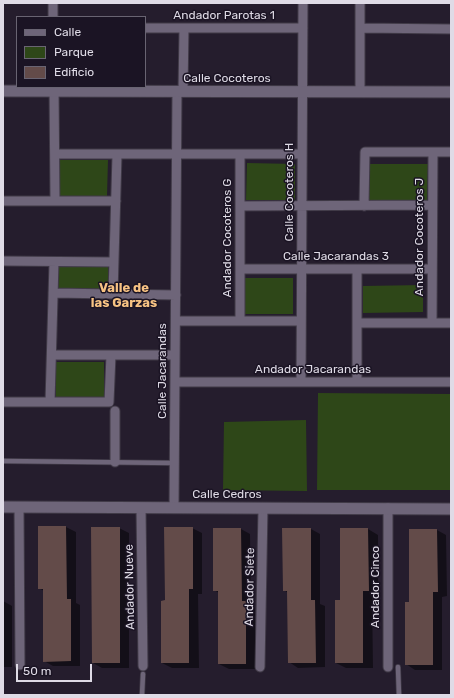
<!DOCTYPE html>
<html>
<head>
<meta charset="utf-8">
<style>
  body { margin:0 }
  #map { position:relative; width:454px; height:698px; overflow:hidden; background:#251d2d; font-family:Rubik,sans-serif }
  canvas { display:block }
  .frame { position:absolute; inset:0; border:4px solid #dfdbe6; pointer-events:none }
  .legend { position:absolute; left:16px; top:16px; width:130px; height:72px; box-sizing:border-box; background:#1b1424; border:1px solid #696472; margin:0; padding:5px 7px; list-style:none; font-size:12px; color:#dfdbe6 }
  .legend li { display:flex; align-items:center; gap:8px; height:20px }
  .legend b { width:20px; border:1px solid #696472 }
  .scale { position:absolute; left:16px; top:664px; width:76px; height:18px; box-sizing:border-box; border:2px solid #dfdbe6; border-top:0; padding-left:5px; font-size:12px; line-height:14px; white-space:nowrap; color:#dfdbe6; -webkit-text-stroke:3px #1b1424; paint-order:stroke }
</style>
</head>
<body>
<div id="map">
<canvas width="454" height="698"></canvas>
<div class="frame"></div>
<ul class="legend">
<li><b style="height:5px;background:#6e6579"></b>Calle</li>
<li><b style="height:11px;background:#2e4718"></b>Parque</li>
<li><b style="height:11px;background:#634b49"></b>Edificio</li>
</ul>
<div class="scale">50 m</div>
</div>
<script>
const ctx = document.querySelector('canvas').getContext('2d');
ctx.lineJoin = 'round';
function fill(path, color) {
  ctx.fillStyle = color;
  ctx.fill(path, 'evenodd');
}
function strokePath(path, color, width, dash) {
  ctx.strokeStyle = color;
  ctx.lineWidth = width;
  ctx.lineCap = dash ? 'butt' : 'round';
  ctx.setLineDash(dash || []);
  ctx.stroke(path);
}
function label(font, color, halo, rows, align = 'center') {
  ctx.font = font + ' Rubik,sans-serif';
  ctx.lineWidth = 3;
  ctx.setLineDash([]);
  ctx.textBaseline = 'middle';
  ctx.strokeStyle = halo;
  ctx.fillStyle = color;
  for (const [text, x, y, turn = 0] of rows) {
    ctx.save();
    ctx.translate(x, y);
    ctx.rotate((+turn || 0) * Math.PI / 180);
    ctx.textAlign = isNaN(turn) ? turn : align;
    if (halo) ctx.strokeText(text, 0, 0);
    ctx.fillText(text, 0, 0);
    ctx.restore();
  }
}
fill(new Path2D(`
  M59,160H108L107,196H59Z
  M247,163L295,164V200H246Z
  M367,164H428L427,200H367Z
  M57,266H108V291L56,290Z
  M244,278H293V314H244Z
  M423,285V312L363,313V286Z
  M56,362H104V398H56Z
  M318,393L451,394V490H317Z
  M306,420L307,491L223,490L224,422Z`), '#2e4718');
fill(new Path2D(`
  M39,527H66L76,532V603L80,605V666H53L44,661V591L39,588Z
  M119,528L129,533V668H102L93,663Z
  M192,528L202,533V594H198L199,668H172L162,663L166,601Z
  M214,529H241L250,534L251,605L255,608L256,669H229L219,664V593L214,590Z
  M311,529L320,534V604L325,606V667L298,668L289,662L288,593L284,590Z
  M341,529H368L378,535V596H372L373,668H346L336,663L341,601Z
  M437,530L446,535L447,596L442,597V670H415L406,664L410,603Z
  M3,601L12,606V667H3Z`), '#0007');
fill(new Path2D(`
  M38,526H66L67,599H71V661L43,662V589H38Z
  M91,527H120V663H92Z
  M164,527H193V589H189V663H161V601L165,600Z
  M213,528H241L242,601H246V664H218V591H213Z
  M282,528H311V600H315L316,663H288L287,591H283Z
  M340,528H368L369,591H363V663H335V600H340Z
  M409,529H437L438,592H433V665H405V602H409Z`), '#634b49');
const service = new Path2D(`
  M3,461L175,463
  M398,667L399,695
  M142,695L143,674`);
const minor = new Path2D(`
  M53,3V17
  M145,28H303
  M360,28L451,29
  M54,87L55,201
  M183,91L184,28
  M360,92V3
  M55,154H302
  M3,201H116
  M240,206L432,205
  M364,206L365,152H451
  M3,261L114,262
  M240,269H432
  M53,293L176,295
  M113,294L117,155
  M176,321H301
  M240,321V155
  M357,323H451
  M432,323L433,152
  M52,355H175
  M175,382H451
  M301,382L303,3
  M357,382V269
  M3,402H109L111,355
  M50,402L54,262
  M115,411V462
  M19,507L20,665
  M141,508L143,666
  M174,508L177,91
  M388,508V667
  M260,667L263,508`);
const tertiary = new Path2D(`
  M3,91L451,92
  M3,507L451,509`);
strokePath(service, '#403a47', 6);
strokePath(minor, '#403a47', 11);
strokePath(tertiary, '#403a47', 13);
strokePath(service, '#6e6579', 4.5);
strokePath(minor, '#6e6579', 9);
strokePath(tertiary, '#6e6579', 11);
label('12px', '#dfdbe6', '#1b1424', [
  ["Andador Parotas 1",224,16],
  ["Calle Cocoteros",227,79],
  ["Calle Cocoteros H",290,192,-90],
  ["Andador Cocoteros J",420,237,-90],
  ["Andador Cocoteros G",228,238,-90],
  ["Calle Jacarandas 3",336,257],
  ["Andador Jacarandas",313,370],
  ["Calle Jacarandas",163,371,-90],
  ["Calle Cedros",227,495],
  ["Andador Nueve",130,587,-91],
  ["Andador Siete",250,587,-89],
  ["Andador Cinco",376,587,-90]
]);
label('bold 13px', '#f6c283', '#1b1424', [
  ["Valle de",124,288],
  ["las Garzas",124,303]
]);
</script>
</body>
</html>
